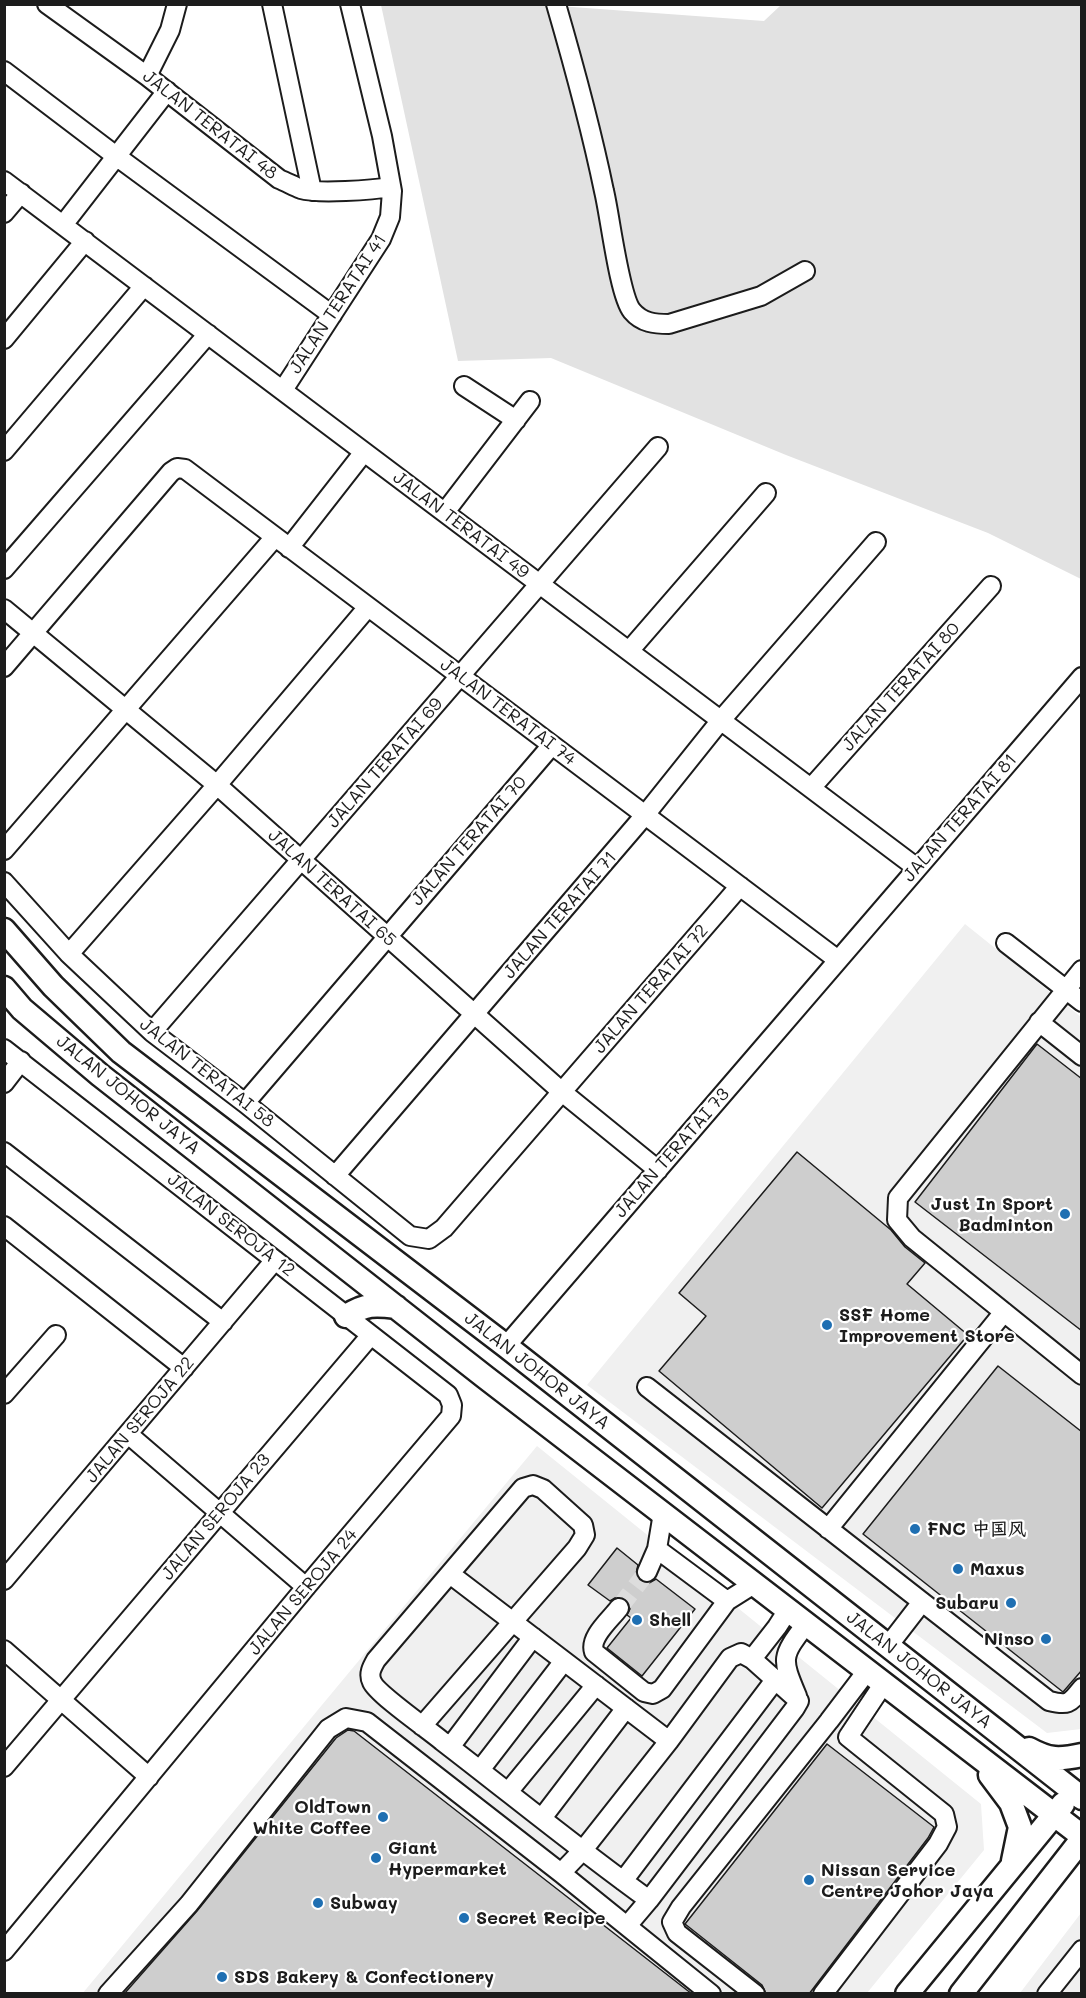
<!DOCTYPE html>
<html>
<head>
<meta charset="utf-8">
<style>
  body { margin:0 }
  #map { position:relative; width:1086px; height:1998px; overflow:hidden; background:#fff; font-family:Mali,sans-serif }
  canvas { display:block }
  .frame { position:absolute; inset:0; border:6px solid #1c1c1c; pointer-events:none }
</style>
</head>
<body>
<div id="map">
<canvas width="1086" height="1998"></canvas>
<div class="frame"></div>
</div>
<script>
const ctx = document.querySelector('canvas').getContext('2d');
ctx.lineJoin = 'round';
function fill(path, color) {
  ctx.fillStyle = color;
  ctx.fill(path, 'evenodd');
}
function strokePath(path, color, width, dash) {
  ctx.strokeStyle = color;
  ctx.lineWidth = width;
  ctx.lineCap = dash ? 'butt' : 'round';
  ctx.setLineDash(dash || []);
  ctx.stroke(path);
}
function label(font, color, halo, rows, align = 'center') {
  ctx.font = font + ' Mali,"LXGW WenKai TC",sans-serif';
  ctx.lineWidth = 4.5;
  ctx.setLineDash([]);
  ctx.textBaseline = 'middle';
  ctx.strokeStyle = halo;
  ctx.fillStyle = color;
  for (const [text, x, y, turn = 0] of rows) {
    ctx.save();
    ctx.translate(x, y);
    ctx.rotate((+turn || 0) * Math.PI / 180);
    ctx.textAlign = isNaN(turn) ? turn : align;
    if (halo) ctx.strokeText(text, 0, 0);
    ctx.fillText(text, 0, 0);
    ctx.restore();
  }
}
fill(new Path2D(`
  M965,924L1081,1017V1729L1047,1733L587,1385Z
  M537,1446L981,1804L984,1850L867,1993L82,1994Z
  M1081,1913V1993H1020Z`), '#f0f0f0');
fill(new Path2D(`
  M381,5H545L764,21L781,5H1081V579L988,533L786,455L551,358L458,361Z`), '#e2e2e2');
const building = new Path2D(`
  M1037,1044L1082,1079V1331L915,1202Z
  M797,1152L891,1230L905,1247L925,1263L907,1284L968,1335L822,1508L659,1371L706,1316L679,1293Z
  M998,1366L1082,1432V1670L1063,1692L863,1534Z
  M617,1548L638,1565L636,1574L642,1582L649,1583L656,1579L695,1609L642,1676L607,1648L631,1618L627,1615L630,1609L629,1604L626,1599L620,1597L615,1598L610,1601L588,1585Z
  M348,1730L354,1731L692,1994H124L197,1911L336,1738Z
  M827,1744L934,1827L928,1838L809,1994H766L762,1985L685,1924Z`);
fill(building, '#cecece');
strokePath(building, '#1c1c1c', 1.5);
strokePath(new Path2D(`
  M619,1608L647,1572`), '#ddd', 18, [18, 9]);
const minor = new Path2D(`
  M47,4L147,76L279,179C286,182 294,186 301,189C318,194 373,190 391,187
  M272,4L312,191
  M556,4C574,66 591,128 604,191C610,215 619,295 632,311C642,323 655,324 669,324L761,296L805,271
  M4,71L116,156L332,315
  M147,76L170,30L177,4
  M4,181L917,868
  M4,213L21,193
  M63,225L167,91
  M4,339L85,241
  M464,386L516,420
  M283,390L381,239L390,217L392,191L382,136L350,4
  M4,451L144,286
  M445,512L530,401
  M289,548L364,452
  M4,569L208,334
  M4,609L217,785L562,1092L658,1170
  M629,651L766,493
  M4,667L171,472L177,468L185,469L838,960
  M811,788L991,586
  M4,850L275,537
  M4,882L69,954L152,1032L245,1103L410,1236L429,1239L444,1228L740,886
  M1006,943L1082,1002
  M69,954L217,785L368,607
  M1082,970L898,1198L897,1220L912,1238L1082,1375
  M1039,1022L1082,1056
  M152,1032L658,447
  M4,1049L448,1395L452,1405L451,1416L306,1587L4,1951
  M4,1083L21,1061
  M245,1103L552,745
  M4,1152L223,1322
  M335,1176L645,815L721,720L876,542
  M4,1226L184,1368
  M506,1346L1082,677
  M647,1387L1049,1701C1069,1706 1070,1703 1082,1688
  M4,1394L56,1335
  M128,1434L306,1587
  M828,1529L1004,1312
  M657,1549L727,1601
  M647,1572L657,1549L663,1513
  M450,1574L669,1741
  M4,1580L275,1260
  M619,1608C610,1620 589,1637 594,1652L644,1692L653,1694L662,1689L727,1601L754,1584
  M888,1646L922,1602
  M4,1650L149,1777
  M752,1659L777,1627L788,1610
  M797,1696C781,1658 781,1657 806,1624
  M422,1726L577,1548L585,1535L583,1525L543,1489L533,1485L523,1488L376,1660C372,1667 368,1674 372,1682C377,1694 429,1730 442,1741C511,1794 578,1849 649,1900L795,1708L799,1701
  M450,1747L533,1637
  M4,1767L371,1335
  M480,1770L564,1661
  M508,1792L596,1685
  M542,1818L626,1708
  M561,1873L583,1850L669,1741L730,1658L741,1653L752,1659L799,1701
  M623,1881L775,1680
  M627,1926L649,1900
  M108,1994L189,1904L328,1729L346,1718L367,1722L561,1873L711,1994
  M755,1994L677,1933L672,1922L681,1907L829,1721L867,1671
  M823,1994L938,1844L947,1827L944,1814L848,1737L884,1683
  M1047,1994L1082,1950`);
const major = new Path2D(`
  M4,930L53,986L121,1052L506,1346L1082,1798
  M4,988L22,1009L100,1075L485,1377L1082,1836
  M346,1316C366,1304 374,1304 396,1307
  M1029,1749C1049,1760 1059,1760 1082,1755
  M990,1775L1011,1803L1020,1827L1013,1861
  M907,1994L1063,1804
  M961,1994L1082,1839`);
strokePath(minor, '#1c1c1c', 22);
strokePath(major, '#1c1c1c', 27);
strokePath(minor, '#fff', 18);
strokePath(major, '#fff', 22);
for (const [x, y, r, color] of [
  [1065,1214,6,"#1f6fb2"],
  [827,1325,6,"#1f6fb2"],
  [915,1529,6,"#1f6fb2"],
  [958,1569,6,"#1f6fb2"],
  [1011,1603,6,"#1f6fb2"],
  [637,1620,6,"#1f6fb2"],
  [1046,1639,6,"#1f6fb2"],
  [383,1817,6,"#1f6fb2"],
  [376,1858,6,"#1f6fb2"],
  [809,1880,6,"#1f6fb2"],
  [318,1903,6,"#1f6fb2"],
  [464,1918,6,"#1f6fb2"],
  [222,1977,6,"#1f6fb2"]
]) {
  const dot = new Path2D();
  dot.arc(x, y, r, 0, 2 * Math.PI);
  ctx.fillStyle = color;
  ctx.fill(dot);
  strokePath(dot, '#fff', 2);
}
label('18px', '#1c1c1c', '#fff', [
  ["JALAN TERATAI 48",210,125,38],
  ["JALAN TERATAI 41",338,304,-57],
  ["JALAN TERATAI 49",461,525,37],
  ["JALAN TERATAI 80",901,687,-48],
  ["JALAN TERATAI 74",508,712,37],
  ["JALAN TERATAI 69",385,763,-49],
  ["JALAN TERATAI 81",960,818,-49],
  ["JALAN TERATAI 70",469,841,-49],
  ["JALAN TERATAI 65",332,888,42],
  ["JALAN TERATAI 71",560,915,-49],
  ["JALAN TERATAI 72",651,989,-49],
  ["JALAN TERATAI 58",207,1073,38],
  ["JALAN JOHOR JAYA",128,1095,39],
  ["JALAN TERATAI 73",672,1153,-49],
  ["JALAN SEROJA 12",231,1225,38],
  ["JALAN JOHOR JAYA",537,1371,38],
  ["JALAN SEROJA 22",140,1420,-50],
  ["JALAN SEROJA 23",216,1517,-50],
  ["JALAN SEROJA 24",303,1592,-50],
  ["JALAN JOHOR JAYA",919,1670,38]
]);
label('bold 18px', '#1c1c1c', '#fff', [
  ["Just In Sport",1053,1204,"right"],
  ["Badminton",1053,1225,"right"],
  ["SSF Home",839,1315],
  ["Improvement Store",839,1336],
  ["FNC 中国风",927,1529],
  ["Maxus",970,1569],
  ["Subaru",999,1603,"right"],
  ["Shell",649,1620],
  ["Ninso",1034,1639,"right"],
  ["OldTown",371,1807,"right"],
  ["White Coffee",371,1828,"right"],
  ["Giant",388,1848],
  ["Hypermarket",388,1869],
  ["Nissan Service",821,1870],
  ["Centre Johor Jaya",821,1891],
  ["Subway",330,1903],
  ["Secret Recipe",476,1918],
  ["SDS Bakery & Confectionery",234,1977]
], 'left');
</script>
</body>
</html>
